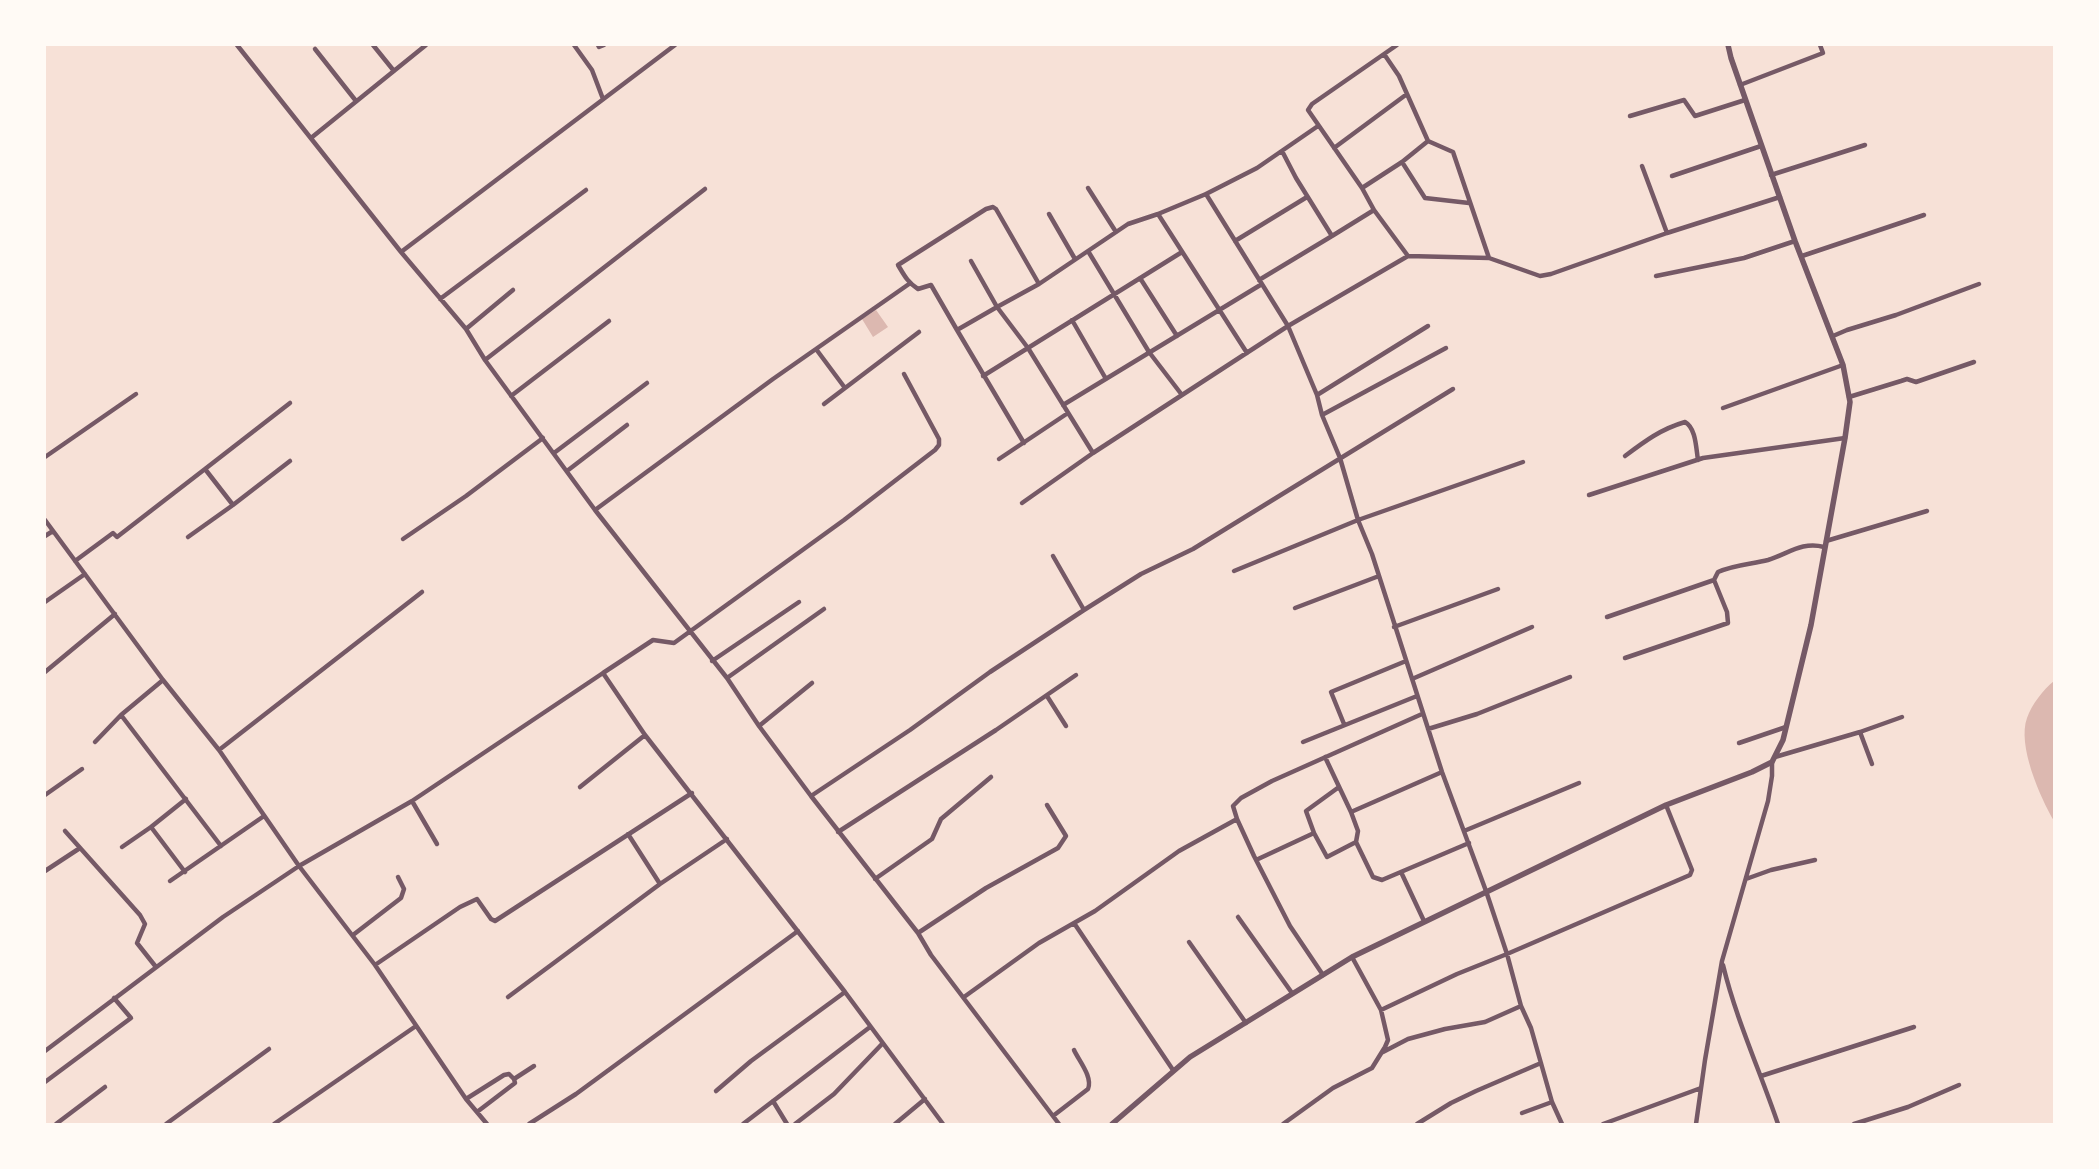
<!DOCTYPE html>
<html>
<head>
<meta charset="utf-8">
<style>
  body { margin:0 }
  #map { position:relative; width:2099px; height:1169px; overflow:hidden; background:#f7e1d7; font-family:"Public Sans",sans-serif }
  canvas { display:block }
  .frame { position:absolute; inset:0; border:46px solid #fffaf5; pointer-events:none }
</style>
</head>
<body>
<div id="map">
<canvas width="2099" height="1169"></canvas>
<div class="frame"></div>
</div>
<script>
const ctx = document.querySelector('canvas').getContext('2d');
ctx.lineJoin = 'round';
function fill(path, color) {
  ctx.fillStyle = color;
  ctx.fill(path, 'evenodd');
}
function strokePath(path, color, width, dash) {
  ctx.strokeStyle = color;
  ctx.lineWidth = width;
  ctx.lineCap = dash ? 'butt' : 'round';
  ctx.setLineDash(dash || []);
  ctx.stroke(path);
}
fill(new Path2D(`
  M876,310L888,327L873,337L862,319Z
  M2054,681V821C2040,797 2017,745 2027,718C2032,704 2043,690 2054,681Z`), '#dcb8b0');
strokePath(new Path2D(`
  M237,45L401,252L466,329L485,360L595,510L727,678L759,726L811,796L918,933L931,955L1059,1124
  M373,45L394,71
  M574,45L592,70L603,99
  M598,45L599,47L604,45
  M1397,45L1312,104L1308,110L1362,188L1374,210L1408,256
  M315,49L356,101
  M1384,54L1399,76L1428,141L1453,152L1489,258
  M1740,85L1823,53L1820,45
  M1630,116L1684,100L1695,116L1745,100
  M1318,126L1257,168L1206,194L1158,214L1128,224L1039,284L997,307L1028,348L1093,453L1288,326L1408,256L1489,258L1540,276L1551,274L1667,233L1780,197
  M311,138L426,45
  M1334,148L1407,94
  M1282,151L1296,178L1332,236L1374,210
  M1402,162L1425,198L1469,203
  M1642,166L1667,233
  M1771,175L1865,145
  M1672,176L1761,146
  M1088,188L1116,232
  M1362,188L1402,162L1428,141
  M1206,194L1288,326L1317,395L1322,415L1340,458L1358,520L1372,554L1442,772L1486,891L1507,954L1521,1006L1531,1028L1552,1102L1562,1124
  M1049,214L1075,259
  M1158,214L1247,353
  M1235,241L1307,197
  M1088,251L1149,352L1182,395
  M401,252L675,45
  M1802,256L1924,215
  M971,261L997,307L957,330L931,285L918,289C908,283 904,275 898,265L986,209L993,207L996,209L1039,284
  M1656,276L1744,258L1795,241
  M1140,278L1177,336
  M1259,280L1332,236
  M440,299L586,190
  M1072,320L1106,379
  M466,329L513,290
  M957,330L1024,443
  M1833,336L1847,330L1896,315L1979,284
  M816,349L845,388
  M485,360L705,189
  M983,376L1182,252
  M1317,395L1428,326
  M511,396L609,321
  M1849,397L1901,381L1907,379L1916,382L1974,362
  M824,404L919,332
  M1063,405L1262,284
  M1723,408L1843,365
  M1322,415L1446,348
  M554,453L647,383
  M1625,456C1645,441 1661,429 1685,422C1696,428 1696,448 1698,460
  M45,457L136,394
  M999,459L1068,413
  M205,469L290,403
  M567,471L627,425
  M1589,495L1703,458L1845,438
  M1022,503L1093,453
  M595,510L773,379L909,284
  M45,520L163,680L219,750L299,866L375,965L466,1099L487,1124
  M45,536L53,531
  M188,537L233,505
  M403,539L466,496L543,438
  M1826,541L1927,511
  M1053,556L1084,610
  M75,561L113,533L117,537L205,469L233,505L290,461
  M1234,571L1358,520L1523,462
  M45,602L85,574
  M1295,608L1379,576
  M1607,617L1714,580
  M1394,627L1498,589
  M1625,658L1728,623L1727,612L1714,580L1718,572C1733,565 1752,564 1768,560C1788,554 1802,541 1824,547
  M712,661L799,602
  M45,672L115,614
  M603,673L653,640L674,643L844,520L935,450L939,445V439L904,374
  M727,678L824,609
  M1412,679L1532,627
  M163,680L121,715L221,846
  M1047,696L1066,726
  M1344,724L1331,692L1406,661
  M759,726L812,683
  M1428,729L1477,714L1570,677
  M1860,732L1872,764
  M95,742L121,715
  M1303,742L1417,696
  M1739,743L1786,727
  M219,750L422,592
  M1325,757L1351,812
  M1775,757L1860,732L1902,717
  M1442,772L1351,812L1358,831L1356,842L1373,877L1382,880L1469,843
  M580,787L645,735
  M45,795L82,769
  M811,796L910,730L990,672L1084,610L1141,574L1193,549L1453,389
  M412,801L437,844
  M1237,819L1254,856L1290,926L1323,975
  M65,831L140,915L145,924L137,943L156,967
  M1464,831L1579,783
  M838,832L996,730L1076,675
  M1314,833L1306,811L1339,787
  M122,847L151,827
  M1256,860L1314,833L1327,857L1356,842
  M45,871L80,848
  M185,872L151,827L186,799
  M1401,872L1424,921
  M875,879L932,839L941,819L947,814L991,777
  M1746,879L1771,870L1815,860
  M170,881L264,816
  M660,884L727,839
  M1238,917L1292,993
  M1074,923L1173,1070
  M918,933L986,888L1058,848L1066,836L1047,805
  M353,935L401,898L404,889L398,877
  M1189,942L1246,1023
  M375,965L460,907L477,899L491,919L495,921L692,793
  M1723,965C1736,1019 1760,1071 1778,1124
  M508,997L660,884L628,834
  M964,997L1039,943L1095,911L1179,851L1237,819L1233,806L1241,798L1272,781L1422,714
  M1381,1010L1457,974L1507,954L1690,875L1692,870L1666,805
  M45,1051L223,917L299,866L412,801L603,673L645,735L845,992L943,1124
  M1383,1052L1408,1039L1445,1029L1485,1022L1521,1006
  M1761,1076L1914,1027
  M514,1079L534,1066
  M45,1082L131,1018L114,998
  M716,1091L751,1061L845,992
  M466,1099L504,1075L509,1074L514,1079
  M773,1101L787,1124
  M477,1112L515,1083L514,1079
  M1522,1113L1552,1102
  M1053,1116L1088,1089C1093,1077 1079,1061 1074,1050
  M56,1124L105,1087
  M166,1124L269,1049
  M274,1124L416,1026
  M529,1124L576,1094L798,931
  M743,1124L870,1027
  M795,1124L834,1094L882,1044
  M895,1124L925,1099
  M1283,1124L1333,1088L1372,1068L1385,1047L1388,1040L1381,1010L1352,957
  M1417,1124L1451,1103L1476,1091L1541,1063
  M1603,1124L1701,1088
  M1696,1124L1705,1060L1722,961L1768,801L1772,776V762
  M1854,1124L1908,1107L1959,1085`), '#755966', 4.5);
strokePath(new Path2D(`
  M1112,1124L1190,1057L1352,957L1666,805L1752,772L1772,762L1783,740L1811,625L1845,438L1850,402L1843,365L1795,241L1731,58L1728,45`), '#755966', 5.5);
</script>
</body>
</html>
